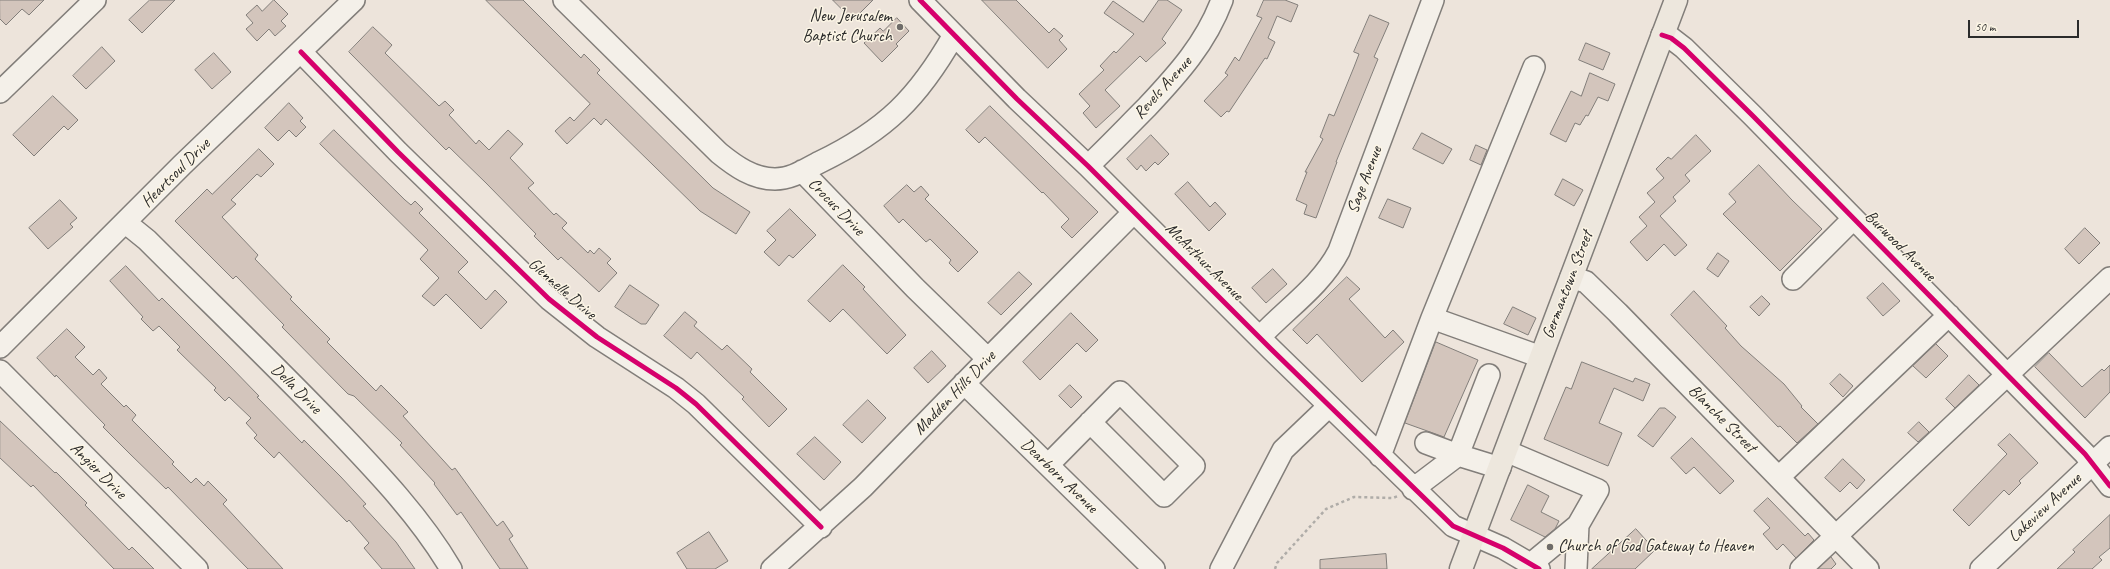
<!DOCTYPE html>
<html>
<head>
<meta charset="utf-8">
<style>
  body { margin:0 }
  #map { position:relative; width:2110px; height:569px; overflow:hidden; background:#ede4db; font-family:Caveat,sans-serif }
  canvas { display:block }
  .scale { position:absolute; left:1968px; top:20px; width:111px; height:18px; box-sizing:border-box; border:2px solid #2b2b2b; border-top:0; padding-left:5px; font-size:12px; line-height:14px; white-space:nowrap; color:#2b2b2b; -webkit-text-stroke:3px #fcf5e5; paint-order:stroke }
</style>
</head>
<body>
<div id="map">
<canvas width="2110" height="569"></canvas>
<div class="scale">50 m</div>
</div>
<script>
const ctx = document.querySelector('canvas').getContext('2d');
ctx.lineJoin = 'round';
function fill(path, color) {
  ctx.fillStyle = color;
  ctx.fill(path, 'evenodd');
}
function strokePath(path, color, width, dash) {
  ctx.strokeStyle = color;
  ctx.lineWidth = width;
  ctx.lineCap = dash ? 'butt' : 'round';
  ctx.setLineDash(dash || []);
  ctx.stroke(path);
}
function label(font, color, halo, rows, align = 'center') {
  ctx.font = font + ' Caveat,sans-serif';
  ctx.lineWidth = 3;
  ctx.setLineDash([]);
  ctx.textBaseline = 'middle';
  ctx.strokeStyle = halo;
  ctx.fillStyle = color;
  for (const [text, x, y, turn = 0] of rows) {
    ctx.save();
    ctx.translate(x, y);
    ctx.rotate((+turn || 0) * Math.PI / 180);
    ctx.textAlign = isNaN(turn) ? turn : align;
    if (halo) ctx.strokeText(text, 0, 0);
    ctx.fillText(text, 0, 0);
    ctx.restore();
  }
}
const building = new Path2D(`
  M0,0H44L29,15L22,9L6,25L0,19Z
  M150,0H175L142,33L129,20Z
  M274,0L288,14L281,21L286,26L275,36L269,29L257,41L246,29L253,23L246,15L257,5L262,11Z
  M486,0H523L581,58L584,54L600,70L597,73L713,188L750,212L736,234L700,211L606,119L601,125L594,118L567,144L555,131L570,117L574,121L590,104Z
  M833,0H873L853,20Z
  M982,0H1016L1049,33L1054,28L1063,36L1059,40L1067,49L1048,68Z
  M1159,0H1167L1182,10L1162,39L1166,43L1146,62L1140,56L1105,90L1120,106L1096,128L1083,113L1090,106L1079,94L1104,70L1100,66L1114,51L1116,53L1134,34L1104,13L1113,1L1143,22Z
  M1264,0H1285L1298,5L1291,22L1277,16L1268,38L1275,42L1267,59L1265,58L1229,112L1227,111L1221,117L1204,101L1228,75L1225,73L1235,57L1239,61L1262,18L1257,16Z
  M1370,15L1389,23L1374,57L1378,59L1336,162H1337L1316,218L1304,214L1307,205L1296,200L1307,172H1305L1323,139L1320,137L1329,114L1334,116L1354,67L1359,54L1354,52Z
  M897,18L909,31L896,44L898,46L882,62L864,43L880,28L883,31Z
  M373,27L392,45L385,53L439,106L445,101L454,110L449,115L476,144L479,140L489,150L508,130L523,144L510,158L534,183L528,188L554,215L556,213L567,223L562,228L588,253L590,250L594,254L599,248L611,259L607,263L617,273L599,292L561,257L558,260L534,236L536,234L486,183L449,147L446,150L349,52Z
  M1586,43L1610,53L1603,70L1579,60Z
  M102,47L115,61L86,89L73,76Z
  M214,53L231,72L212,89L195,70Z
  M1590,73L1615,84L1608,101L1598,97L1588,116L1586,115L1580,125L1575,123L1566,142L1550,134L1571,91L1581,96Z
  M53,96L78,120L68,130L64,126L34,156L13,135Z
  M289,103L303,118L300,121L306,127L296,137L289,130L278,141L265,128Z
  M990,106L1098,212L1072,238L1061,227L1069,219L1043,192L1042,193L985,137L979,143L966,130Z
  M334,130L405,200L411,205L415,201L423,209L419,213L468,262L458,272L486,300L495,290L507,302L481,329L446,294L434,306L422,296L439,278L420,259L428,250L320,144Z
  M1422,133L1452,149L1443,164L1413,149Z
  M1151,135L1169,154L1158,165L1155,162L1146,171L1141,165L1137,170L1127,159Z
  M1696,135L1711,151L1685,175L1690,181L1673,197L1676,201L1660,216L1687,245L1675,256L1664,244L1647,261L1630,242L1647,226L1639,217L1655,202L1647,193L1664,178L1656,169L1668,157L1671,159Z
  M1476,145L1487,150L1481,165L1470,160Z
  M259,149L274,164L261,177L257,174L231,200L236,204L222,217L258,255L255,259L292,297L290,299L330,339L327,342L376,391L381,385L408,412L403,416L452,470L455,468L497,526L503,521L513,536L509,539L528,569H500L461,512L457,515L434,484L435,483L400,445L402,443L354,396L348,394L282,327L284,325L236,276L233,279L175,221L207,189L212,194Z
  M1759,165L1792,200L1822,229L1780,271L1723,214L1736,202L1729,194Z
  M1563,179L1583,190L1574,206L1555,195Z
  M1188,182L1210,207L1215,202L1226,214L1209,231L1175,194Z
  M907,185L914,192L921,186L929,195L925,199L978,252L958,272L949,263L951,260L930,239L926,242L903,219L899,223L884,206Z
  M1388,199L1411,208L1403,228L1379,218Z
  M60,200L77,218L70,224L73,227L48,249L29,228Z
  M790,209L816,235L793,258L789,255L779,266L764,252L776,240L767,231Z
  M2085,228L2100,243L2079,264L2065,249Z
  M1718,253L1729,261L1718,277L1707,269Z
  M843,265L865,287L863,289L906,335L887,354L843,309L830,322L808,301Z
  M126,266L159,301L162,298L226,362L259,396L257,397L302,443L304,440L341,477L366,504L363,506L396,542L415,569H382L364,548L369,543L349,520L347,522L279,452L274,458L254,438L257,435L246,423L251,418L229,397L225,401L214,390L216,388L177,350L180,347L159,326L153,331L141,319L143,317L110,281Z
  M1273,269L1287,284L1266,303L1252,288Z
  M1019,272L1032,284L1001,315L988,303Z
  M1347,277L1360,289L1349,299L1385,338L1393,330L1404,342L1362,382L1317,334L1307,344L1293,330Z
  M1883,283L1900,301L1883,316L1867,298Z
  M630,285L659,305L646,324H641L615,307Z
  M1694,291L1727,326L1725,328L1741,346L1784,384L1802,406L1801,407L1818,424L1797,443L1780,426L1778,427L1671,315Z
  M1762,296L1770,304L1759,316L1750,307Z
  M1513,307L1536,318L1528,335L1504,324Z
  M685,312L697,322L694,326L722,350L727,345L752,369L750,372L787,409L769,427L742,399L744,397L697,352L691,359L664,336Z
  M1071,313L1098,340L1086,352L1077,343L1040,380L1023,362Z
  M67,329L85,347L75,357L93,375L99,369L107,378L101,384L124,407L126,405L136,415L132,420L174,462L172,464L191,483L196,478L204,486L208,481L227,500L223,504L283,569H248L168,487L166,489L130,454L103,427L105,425L56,375L55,377L37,358Z
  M1436,342L1478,360L1444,437L1405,423Z
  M1936,344L1948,356L1926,378L1913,366Z
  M932,351L946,366L928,383L914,368Z
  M2049,353L2082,387L2102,369L2104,371L2110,365V392L2085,418L2035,367Z
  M1582,362L1633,382L1635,378L1650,384L1643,401L1614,388L1599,423L1622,433L1608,466L1544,439L1566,387L1571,389Z
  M1840,374L1853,386L1843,397L1830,384Z
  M1969,375L1979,385L1955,408L1946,399Z
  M1070,385L1082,397L1071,408L1059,396Z
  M868,400L886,418L862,443L843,425Z
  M1660,408H1665L1676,417L1653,447L1638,436Z
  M0,421L55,473L56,472L87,503L85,505L129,550L132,547L154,569H114L33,485L31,487L0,458Z
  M1919,422L1929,432L1918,442L1908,433Z
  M2010,434L2038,463L2019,481L2021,483L2009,495L2004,490L1969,526L1953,510L2007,454L1998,445Z
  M815,437L841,462L824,480L797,454Z
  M1692,438L1734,481L1720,494L1694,467L1686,474L1671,458Z
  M1843,459L1865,480L1857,489L1850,482L1840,492L1825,478Z
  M1528,485L1549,496L1541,512L1559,521L1555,529L1545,537L1511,520Z
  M1768,498L1805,536L1808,533L1814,540L1796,558L1783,544L1777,550L1763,534L1770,528L1754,511Z
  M2110,515V548L2099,557L2102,560L2092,569H2057L2075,552L2073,550Z
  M1636,529L1655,550L1635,569H1592Z
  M709,532L728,561L715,569H687L677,553Z
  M1386,554L1387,569H1320V560Z
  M1831,557L1836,564L1831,569H1818Z`);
fill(building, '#d3c5bc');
strokePath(building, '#827e7a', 1);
const minor = new Path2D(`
  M564,0L719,153C735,166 753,179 775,179C792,179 806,169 820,162C886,130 918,98 954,35
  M920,0L1017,99L1088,166L1271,349L1453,526L1503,548L1539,569
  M1662,35L1671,38L1684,48L1753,116L2085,454L2110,486
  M301,52L398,152L549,299L597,337L676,388L696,404L821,527
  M0,92L95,0
  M1088,166C1108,147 1127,127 1147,107C1178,74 1206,43 1222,0
  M802,171L915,288L988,359
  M126,223L147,240C211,304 276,366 338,431C379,474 421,518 451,569
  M1571,277L1586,282L1618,313L1868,569
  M1793,279L1853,219
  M1432,318L1541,357
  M1260,337C1286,309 1321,286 1339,251L1433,0
  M0,347L182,165L354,0
  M0,371L197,569
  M964,383L1154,569
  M1426,443L1458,455L1489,375
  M1506,451L1598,490L1578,525L1532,563
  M1380,456L1432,318L1534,67
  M1048,465L1120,392L1194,466L1164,496L1090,422
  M1779,477L1949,315
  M1413,489L1458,455L1500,468
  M772,569L863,487L988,359L1134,212
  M1221,569L1283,450L1329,406
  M1576,569L1578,525
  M1801,569L2110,278
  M1981,569L2110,447`);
const major = new Path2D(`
  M1461,569L1676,0`);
strokePath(minor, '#827e7a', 24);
strokePath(major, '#827e7a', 25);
strokePath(new Path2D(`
  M1275,569L1277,563L1326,509L1354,497L1393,498L1398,496`), '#afaca8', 2.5, [3, 3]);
strokePath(minor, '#f4f0e9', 21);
strokePath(major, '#ede7dd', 22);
strokePath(new Path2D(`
  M920,0L1017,99L1088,166L1271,349L1453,526L1503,548L1539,569
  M1662,35L1671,38L1684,48L1753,116L2085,454L2110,486
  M301,52L398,152L549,299L597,337L676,388L696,404L821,527`), '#d6006c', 5);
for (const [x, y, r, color] of [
  [900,27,4,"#6f6c69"],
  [1550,547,4,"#6f6c69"]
]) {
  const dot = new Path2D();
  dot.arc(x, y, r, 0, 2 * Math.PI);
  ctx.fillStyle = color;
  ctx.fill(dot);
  strokePath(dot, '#fcf5e5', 1.5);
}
label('17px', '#2b2b2b', '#fcf5e5', [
  ["New Jerusalem",892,17],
  ["Baptist Church",892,37],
  ["Church of God Gateway to Heaven",1558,547,"left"]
], 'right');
label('17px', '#2b2b2b', '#fcf5e5', [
  ["Revels Avenue",1163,88,-48],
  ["Heartsoul Drive",176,173,-45],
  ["Sage Avenue",1365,180,-69],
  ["Crocus Drive",836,207,46],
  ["Burwood Avenue",1900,246,45],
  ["McArthur Avenue",1204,262,45],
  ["Germantown Street",1568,285,-69],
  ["Glennelle Drive",562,289,41],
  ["Della Drive",296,389,45],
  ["Madden Hills Drive",955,393,-46],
  ["Blanche Street",1722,419,45],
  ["Angier Drive",98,471,45],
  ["Dearborn Avenue",1059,476,44],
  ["Lakeview Avenue",2045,508,-43]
]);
</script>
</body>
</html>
